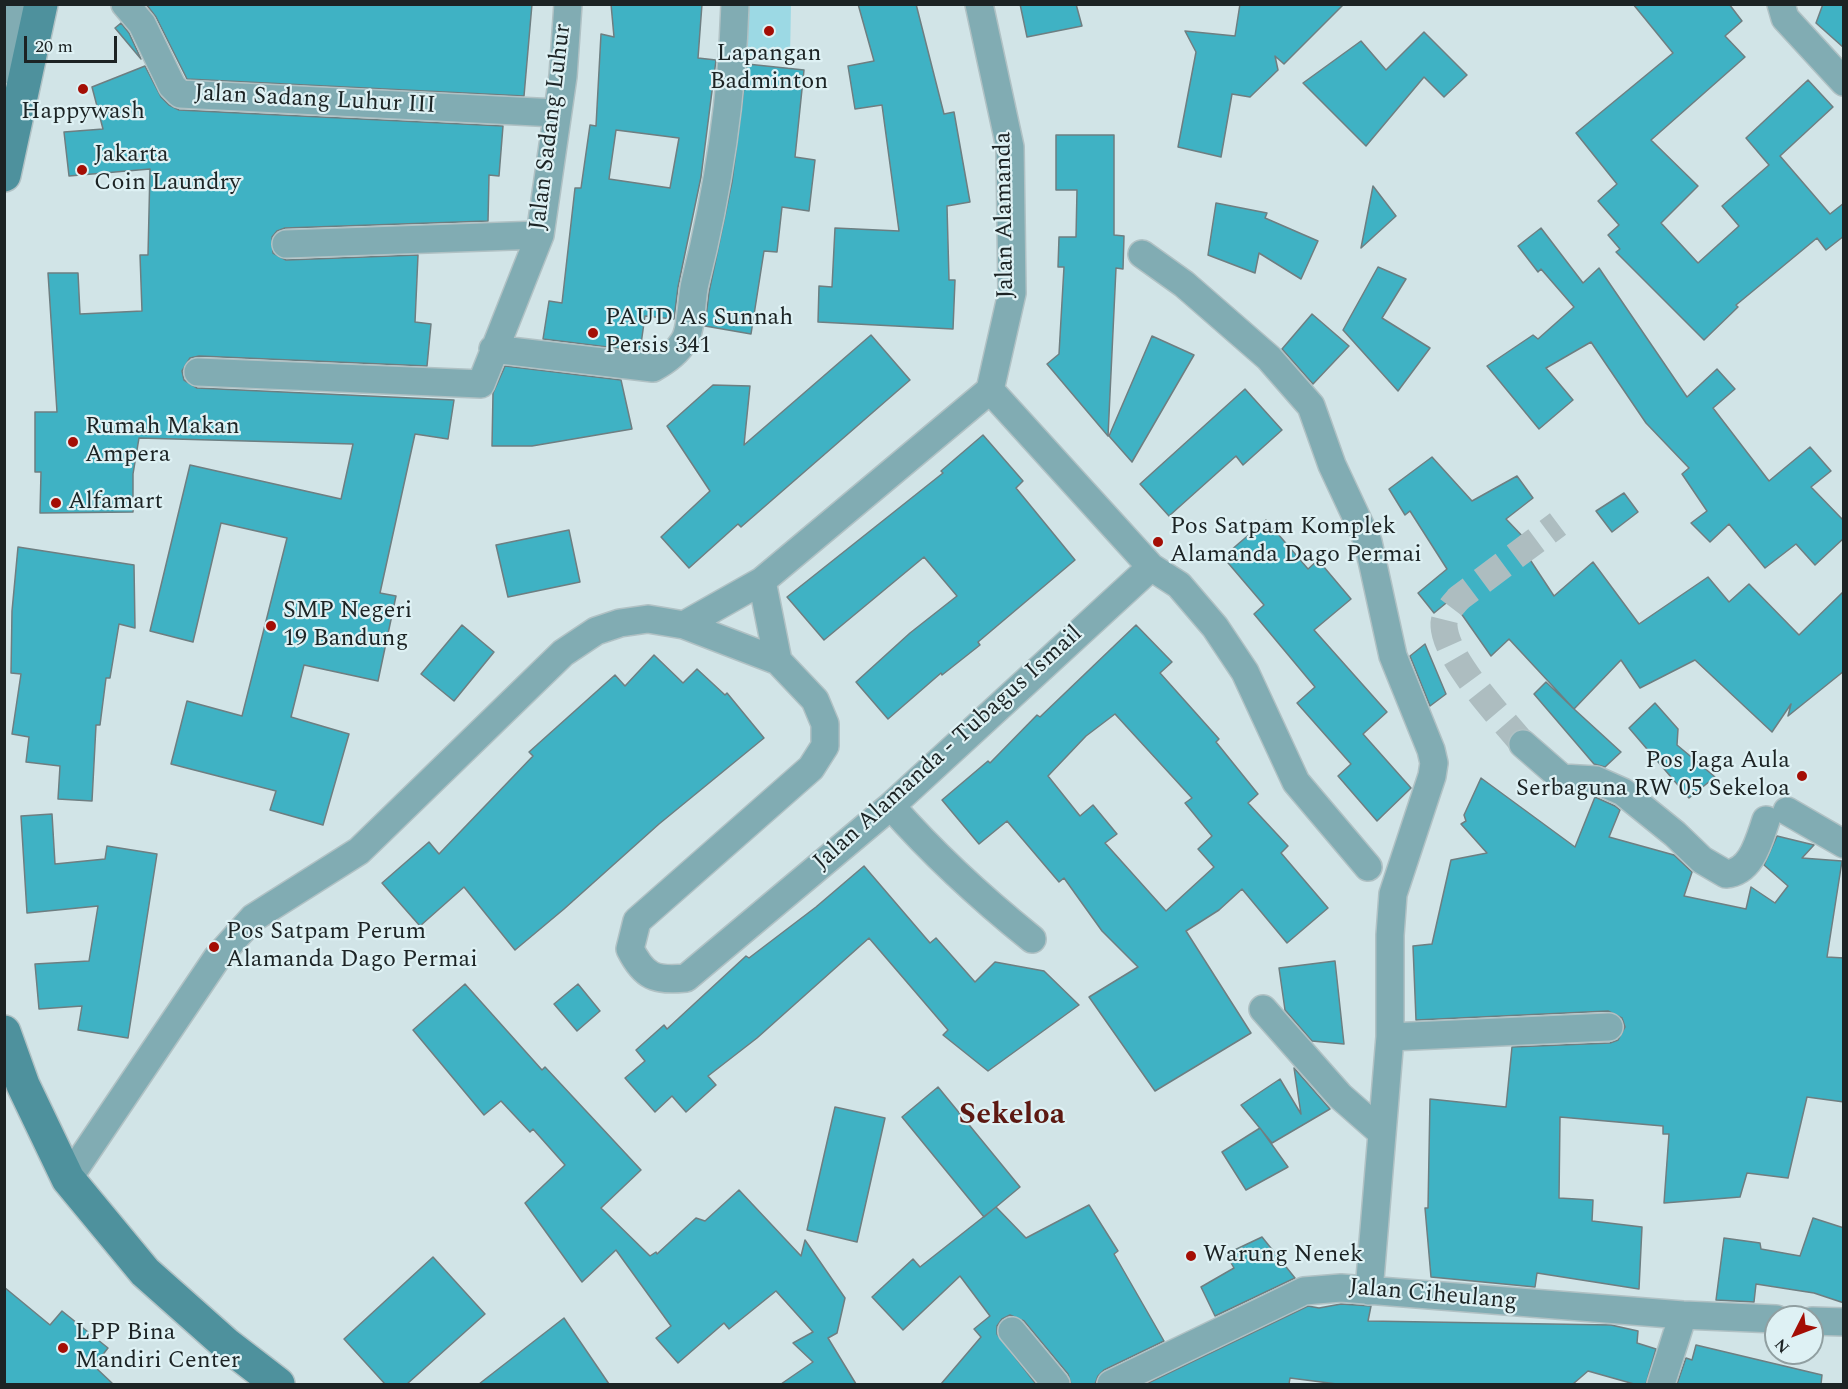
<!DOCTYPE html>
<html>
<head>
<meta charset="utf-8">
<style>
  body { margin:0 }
  #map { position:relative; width:1848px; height:1389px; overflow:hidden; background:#d1e4e7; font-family:Spectral,serif }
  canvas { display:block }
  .frame { position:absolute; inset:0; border:6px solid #1c2324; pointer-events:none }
  .north { position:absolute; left:1764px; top:1305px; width:60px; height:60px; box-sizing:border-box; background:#def1f4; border:2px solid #909fa1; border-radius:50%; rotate:228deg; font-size:16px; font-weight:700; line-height:24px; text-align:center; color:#1c2324 }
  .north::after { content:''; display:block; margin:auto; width:21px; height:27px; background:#a40e05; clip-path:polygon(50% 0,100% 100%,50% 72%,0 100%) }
  .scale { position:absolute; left:24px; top:36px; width:93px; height:27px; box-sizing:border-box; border:3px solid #1c2324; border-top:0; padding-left:8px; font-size:18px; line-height:21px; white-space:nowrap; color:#1c2324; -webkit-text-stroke:4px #def1f4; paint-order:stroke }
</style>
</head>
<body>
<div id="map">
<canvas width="1848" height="1389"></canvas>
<div class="frame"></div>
<div class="north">N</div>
<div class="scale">20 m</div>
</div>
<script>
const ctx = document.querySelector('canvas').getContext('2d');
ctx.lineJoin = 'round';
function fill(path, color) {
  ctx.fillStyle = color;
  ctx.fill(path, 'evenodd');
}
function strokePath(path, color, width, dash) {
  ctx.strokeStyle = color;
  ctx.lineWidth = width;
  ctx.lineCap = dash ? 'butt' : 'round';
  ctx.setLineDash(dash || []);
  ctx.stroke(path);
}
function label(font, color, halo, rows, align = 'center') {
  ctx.font = font + ' Spectral,serif';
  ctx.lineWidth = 4.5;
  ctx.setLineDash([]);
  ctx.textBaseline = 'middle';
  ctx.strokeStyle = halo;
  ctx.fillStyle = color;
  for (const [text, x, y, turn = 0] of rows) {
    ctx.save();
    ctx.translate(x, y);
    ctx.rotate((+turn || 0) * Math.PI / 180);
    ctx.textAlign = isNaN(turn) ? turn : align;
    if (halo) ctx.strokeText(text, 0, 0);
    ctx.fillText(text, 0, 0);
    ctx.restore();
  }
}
fill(new Path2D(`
  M748,5H791L790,58H747Z`), '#9cd9e4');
const building = new Path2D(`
  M146,4H532L524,96L187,79L156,17Z
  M611,4H702L698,58L716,60L701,177L678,287L674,319L645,316L640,351L543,339L549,301L562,303L575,188H581L590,125L596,126L601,34L614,37ZM616,130L679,138L670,188L609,179Z
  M858,4H916L944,114L954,112L970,202L947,206L949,280H955L953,329L818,322L819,286L832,287L835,228L899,231L882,105L855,109L848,66L874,61Z
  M1020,4H1076L1082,26L1027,37Z
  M1240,4H1344L1284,64L1275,56L1278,70L1250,97L1232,94L1221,157L1178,147L1196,52L1185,31L1235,36Z
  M1633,4H1729L1742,21L1725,36L1745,57L1651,140L1698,186L1661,223L1698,263L1739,226L1722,206L1769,165L1746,138L1808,80L1833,107L1780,156L1830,214L1844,203V236L1826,250L1817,238L1736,305L1738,307L1704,340L1616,252L1620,249L1608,235L1619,225L1598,201L1617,184L1576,133L1673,53Z
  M1823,4H1844V48L1816,23Z
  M121,23L129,33L141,59L115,28Z
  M1424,32L1467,75L1444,97L1424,77L1366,146L1303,83L1361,41L1386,70Z
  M747,64L804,70L795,157L815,160L809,211L782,207L777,252L764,251L751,334L705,326L709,292L732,182Z
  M145,66L161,97L169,105L179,110L503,126L499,176L489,175L488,221L285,228L277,231L272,237L273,253L286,260L418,255L415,322L431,324L427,366L199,356L190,358L182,371L184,380L197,388L454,400L448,439L415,434L380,593L396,596L378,681L304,665L291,717L349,734L323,825L270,810L276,791L171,764L187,701L242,716L287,538L221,523L193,642L150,631L190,465L341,499L353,444L139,438L133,474V512L40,513L41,472H35V412H57L48,273H78L80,314L142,311L140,255H148L150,169L69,176L64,132L103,129L92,87Z
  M1056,135H1114V235L1124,236L1123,269L1116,268L1108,436L1047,364L1059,354L1064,267H1058L1059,237H1076L1077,190H1056Z
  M1373,186L1396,216L1361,248Z
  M1216,203L1267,213L1265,218L1318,241L1301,279L1259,253L1255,273L1208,255Z
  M1541,228L1583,283L1599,268L1687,397L1717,369L1735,389L1713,408L1769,481L1810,447L1831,471L1811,487L1844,521V538L1815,565L1796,544L1765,568L1729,524L1710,542L1691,523L1707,511L1682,474L1689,468L1646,423L1591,342L1546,368L1573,400L1539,429L1487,366L1533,335L1538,339L1574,307L1541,269L1538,272L1518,246Z
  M1378,267L1406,279L1382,318L1430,348L1398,391L1343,330Z
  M1312,314L1349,346L1313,384L1282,349Z
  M871,335L910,380L741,527L738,524L689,568L661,537L710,491L667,426L713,385L750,386L744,445Z
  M1152,336L1194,355L1132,462L1109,436Z
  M505,366L621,380L632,429L532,446H492L493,393Z
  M1245,389L1282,430L1243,465L1236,456L1169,516L1140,484Z
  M983,435L1023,481L1016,488L1075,560L978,642L980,645L942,675L941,673L888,719L856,682L910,633L957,596L924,557L824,640L787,597L943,473L941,471Z
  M1432,457L1472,501L1517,476L1533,498L1506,519L1527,541L1521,546L1554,596L1593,562L1639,624L1708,577L1729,602L1749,584L1799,635L1844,591V671L1788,716L1791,704L1772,732L1695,660L1640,688L1621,660L1574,709L1509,639L1491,656L1451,599L1434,613L1418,593L1447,569L1410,511L1405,515L1389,489Z
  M1624,493L1638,512L1612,532L1596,511Z
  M1266,520L1308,569L1318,560L1351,599L1314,630L1387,712L1363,734L1411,788L1377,821L1338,776L1351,764L1297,703L1315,687L1254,614L1264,605L1223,557Z
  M569,530L580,582L508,597L496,545Z
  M18,547L134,565L135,628L119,624L110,678H106L100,725H96L92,801L58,799L60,766L26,762L29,737L12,734L21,674L11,673L12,611Z
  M462,625L494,652L454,701L421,674Z
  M1136,625L1172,662L1160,673L1219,739L1216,742L1258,794L1248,803L1288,846L1281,853L1328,908L1287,943L1242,889L1219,910L1186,931L1251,1033L1155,1091L1089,997L1138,967L1102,931L1064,878L1059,882L1007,821L979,844L942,800L988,761L990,763L1037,715L1040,717ZM1115,714L1192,798L1185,803L1212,836L1198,849L1214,867L1166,911L1105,843L1117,834L1093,805L1080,816L1048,776L1086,736Z
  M1425,644L1446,694L1430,706L1410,656Z
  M654,655L683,683L697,669L725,695L727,693L764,738L659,824L564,909L515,950L464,887L420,926L382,883L429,842L439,854L533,756L529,752L615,675L625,686Z
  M1546,682L1574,709L1621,752L1605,767L1594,764L1534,694Z
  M1655,703L1678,729L1677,745L1715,777L1689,798L1629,728Z
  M1481,778L1575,847L1595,797L1615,806L1620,810L1609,837L1674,855L1692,872L1684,896L1746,909L1751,887L1775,903L1788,886L1764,865L1777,836L1814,845L1802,858L1842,861L1827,957L1844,958V1102L1807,1097L1788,1178L1747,1173L1740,1197L1664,1203L1669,1134H1663V1126L1560,1117L1559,1198L1593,1200L1592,1221L1642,1227L1639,1289L1537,1273L1535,1287L1431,1277L1425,1208H1428L1430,1099L1506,1107L1512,1047L1610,1043L1618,1040L1625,1027L1622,1018L1608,1011L1416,1020L1413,946L1432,944L1451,860L1487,853L1461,824L1466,821L1464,815Z
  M52,814L55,864L105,859L107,846L157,854L128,1038L78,1030L82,1006L39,1009L35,964L89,961L98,906L27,913L21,816Z
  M864,866L930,943L936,938L975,982L995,962L1044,971L1079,1005L988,1071L943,1035L948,1030L869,938L757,1038L708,1076L716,1085L686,1112L672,1096L655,1112L625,1078L645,1061L636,1050L664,1025L667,1029L746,956L749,958L816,907Z
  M1335,961L1344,1044L1312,1041L1285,1010L1279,968Z
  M465,984L542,1070L545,1067L641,1170L601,1208L650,1256L656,1252L657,1254L696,1218L705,1221L739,1190L801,1256L805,1240L845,1298L837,1333L828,1338L856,1384H781L813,1362L793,1343L813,1332L776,1291L729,1329L724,1323L678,1363L656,1338L671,1326L616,1250L582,1282L525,1203L565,1165L533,1129L530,1132L501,1101L484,1115L413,1030Z
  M578,984L600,1011L577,1031L554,1004Z
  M1294,1068L1330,1109L1272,1143L1241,1105L1280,1079L1301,1114Z
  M938,1087L1020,1187L984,1217L902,1117Z
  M835,1107L885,1118L857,1242L807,1230Z
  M1260,1128L1288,1167L1246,1190L1222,1152Z
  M1089,1205L1118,1251L1114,1254L1164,1341L1104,1370L1098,1376L1095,1384H1071L1068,1374L1024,1321L1010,1315L1002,1319L997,1326V1334L1036,1384H941L981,1337L974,1329L990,1316L960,1276L903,1330L872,1297L913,1259L920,1267L996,1207L1026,1238Z
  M1813,1218L1844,1228V1303L1814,1293L1756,1284L1754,1302L1716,1300L1724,1238L1760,1243L1761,1249L1800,1256Z
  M1262,1237L1295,1278L1215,1316L1201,1287L1234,1268L1226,1254Z
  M433,1257L485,1314L407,1384H385L344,1339Z
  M4,1287L50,1325L62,1311L108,1348L94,1366L113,1384H4Z
  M1341,1304L1371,1306L1368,1321L1611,1325L1638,1331L1637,1343L1656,1349L1646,1384H1634L1588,1371L1573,1384H1337L1290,1378L1289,1384H1146L1308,1306L1319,1308Z
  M564,1318L609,1384H479Z
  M1696,1345L1822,1375L1821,1384H1677L1686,1358L1692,1360Z`);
fill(building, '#3fb2c4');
strokePath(building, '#6e7e81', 1.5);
strokePath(new Path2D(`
  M1523,744C1501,717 1446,660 1444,626C1443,615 1452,606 1459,598L1558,524`), '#adbdc0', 27, [27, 14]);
const street = new Path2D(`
  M125,4L142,24L172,86L180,94L556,113
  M979,4L1010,147L1012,293L990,390
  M1781,4L1785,18L1844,82
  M4,70L20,4
  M286,244L540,235
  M1142,254L1184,284L1269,358L1311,406L1332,465L1368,542L1393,656L1431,750L1434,763L1432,776L1393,894L1390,935V1037L1369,1291
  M493,349L653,368C664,362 677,353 684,341C692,329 691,299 695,283C718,192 732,98 735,4
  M198,372L481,384L540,235L563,76L568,4
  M990,390L1151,567L1179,585L1215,627L1245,672L1296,782L1368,867
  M762,581L778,661
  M684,625L762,581L990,390
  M1523,744L1562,778L1596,780L1623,792L1675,834L1702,860L1726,874C1752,872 1759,840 1766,820
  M891,806C934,855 981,898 1032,939
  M1787,811L1844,844
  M1263,1009L1340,1096L1381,1132
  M1390,1037L1609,1027
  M68,1179L217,958L253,918L359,851L563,653L596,631L620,623L648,619L684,625L778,661L815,700L825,724V746L811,768L637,921L630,949C644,977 655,981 686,978L891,806L1151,567
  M1812,1321L1844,1322
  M1012,1331L1056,1384
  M1111,1384L1304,1291L1341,1288L1683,1315L1776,1319
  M1661,1384L1683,1315`);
const secondary = new Path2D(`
  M4,175L41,4
  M4,1032L23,1085L68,1179L145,1272L226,1344L278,1384`);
strokePath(street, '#b0c1c4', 30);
strokePath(secondary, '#b0c1c4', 36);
strokePath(street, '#81acb3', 27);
strokePath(secondary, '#4e919d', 33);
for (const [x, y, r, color] of [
  [769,31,6,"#a40e05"],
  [83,89,6,"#a40e05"],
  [82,170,6,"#a40e05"],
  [593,333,6,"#a40e05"],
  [73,442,6,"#a40e05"],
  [56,503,6,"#a40e05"],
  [1158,542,6,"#a40e05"],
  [271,626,6,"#a40e05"],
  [1802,776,6,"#a40e05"],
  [214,947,6,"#a40e05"],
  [1191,1256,6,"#a40e05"],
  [63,1348,6,"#a40e05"]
]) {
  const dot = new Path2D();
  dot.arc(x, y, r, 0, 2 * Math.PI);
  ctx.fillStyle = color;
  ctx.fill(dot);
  strokePath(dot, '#def1f4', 2);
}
label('24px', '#1c2324', '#def1f4', [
  ["Lapangan",769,55,"center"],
  ["Badminton",769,83,"center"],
  ["Happywash",83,113,"center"],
  ["Jakarta",94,156],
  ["Coin Laundry",94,184],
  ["PAUD As Sunnah",605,319],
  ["Persis 341",605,347],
  ["Rumah Makan",85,428],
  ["Ampera",85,456],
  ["Alfamart",68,503],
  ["Pos Satpam Komplek",1170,528],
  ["Alamanda Dago Permai",1170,556],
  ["SMP Negeri",283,612],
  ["19 Bandung",283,640],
  ["Pos Jaga Aula",1790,762,"right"],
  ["Serbaguna RW 05 Sekeloa",1790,790,"right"],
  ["Pos Satpam Perum",226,933],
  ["Alamanda Dago Permai",226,961],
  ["Warung Nenek",1203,1256],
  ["LPP Bina",75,1334],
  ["Mandiri Center",75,1362]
], 'left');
label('24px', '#1c2324', '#def1f4', [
  ["Jalan Sadang Luhur III",315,101,3],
  ["Jalan Sadang Luhur",552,127,-83],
  ["Jalan Alamanda",1006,215,-91],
  ["Jalan Alamanda - Tubagus Ismail",949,749,-42],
  ["Jalan Ciheulang",1433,1296,5]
]);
label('bold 30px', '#5d1912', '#def1f4', [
  ["Sekeloa",1012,1117]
]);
</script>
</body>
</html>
